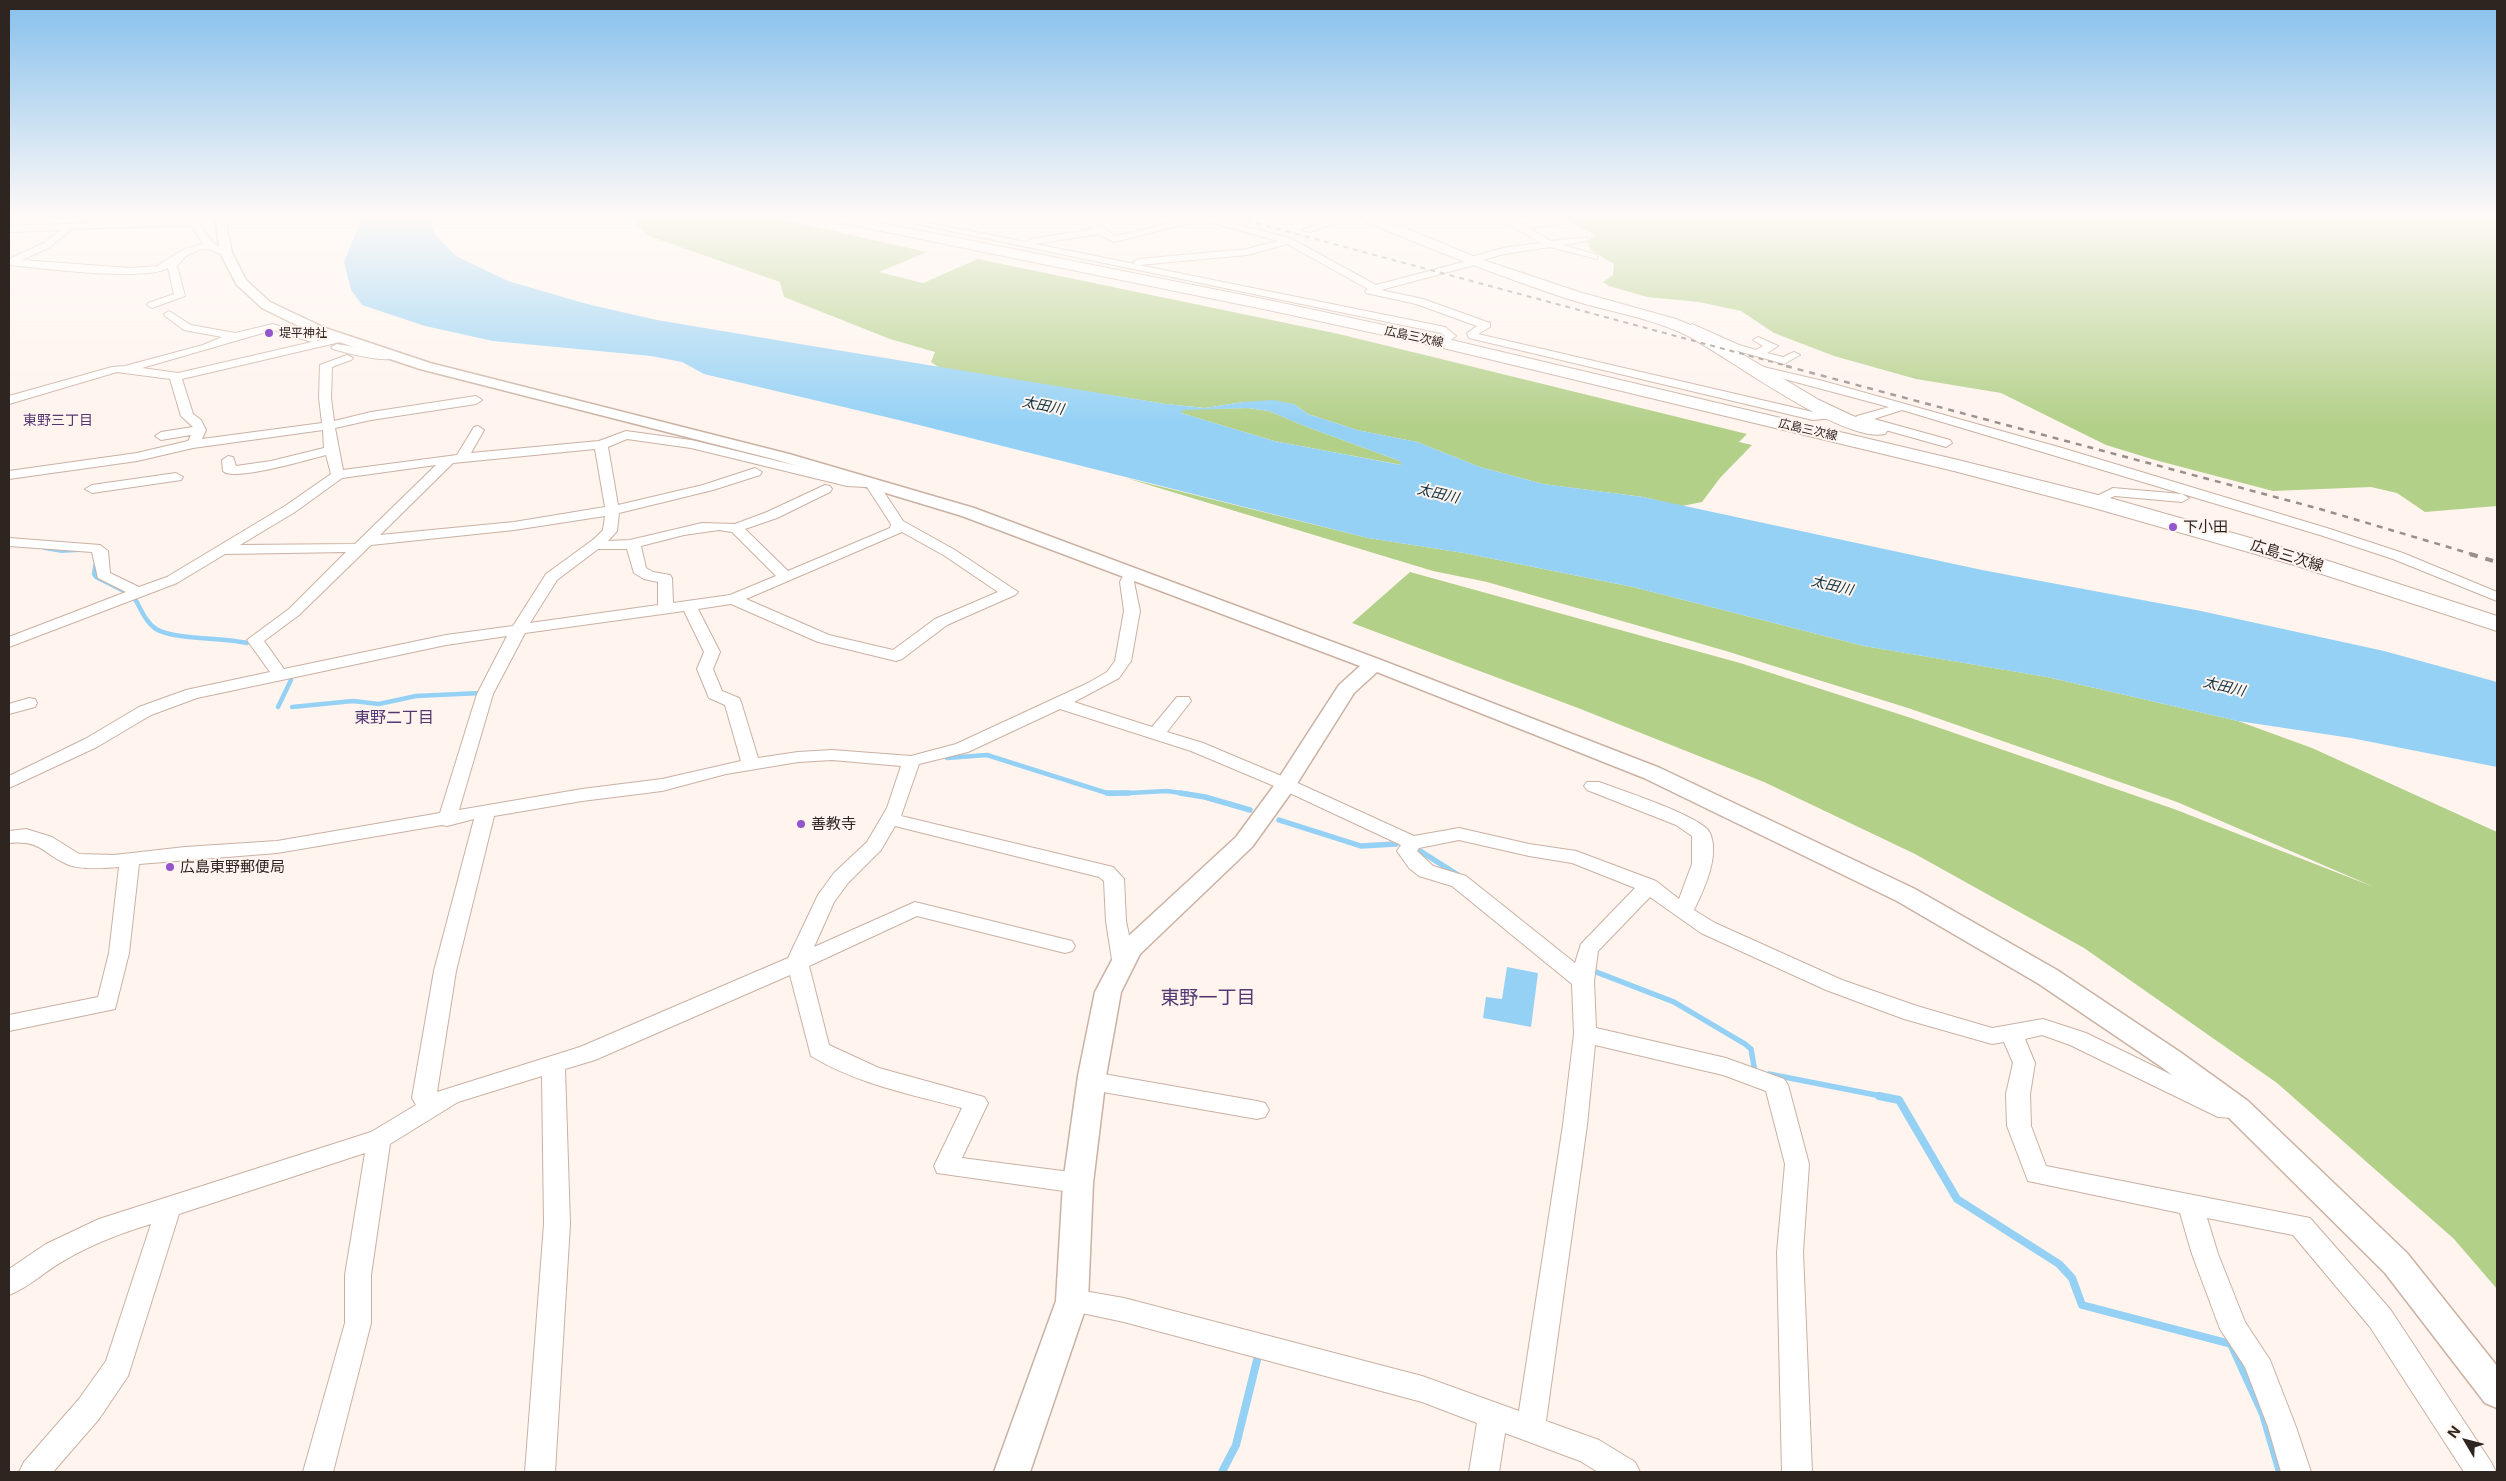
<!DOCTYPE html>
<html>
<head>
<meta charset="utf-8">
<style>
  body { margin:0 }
  #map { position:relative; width:2506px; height:1481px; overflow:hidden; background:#fff4ee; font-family:Inter,sans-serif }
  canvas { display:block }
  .frame { position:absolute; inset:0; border:10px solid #2f2520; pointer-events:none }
  .north { position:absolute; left:2441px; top:1416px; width:50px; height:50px; -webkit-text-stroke:4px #fff4ee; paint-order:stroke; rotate:307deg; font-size:14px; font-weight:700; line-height:20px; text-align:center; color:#2f2520 }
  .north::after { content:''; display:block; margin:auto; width:18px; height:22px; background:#2f2520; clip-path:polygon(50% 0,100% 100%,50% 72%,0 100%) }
</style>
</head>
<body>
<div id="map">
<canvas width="2506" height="1481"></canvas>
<div class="frame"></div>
<div class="north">N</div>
</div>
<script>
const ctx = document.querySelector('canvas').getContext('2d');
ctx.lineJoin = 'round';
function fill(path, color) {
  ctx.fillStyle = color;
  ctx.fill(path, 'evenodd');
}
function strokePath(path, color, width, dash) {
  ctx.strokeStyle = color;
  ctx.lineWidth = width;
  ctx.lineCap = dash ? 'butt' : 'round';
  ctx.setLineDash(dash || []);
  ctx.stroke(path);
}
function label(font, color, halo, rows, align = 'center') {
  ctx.font = font + ' Inter,"Noto Sans JP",sans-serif';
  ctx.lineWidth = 4;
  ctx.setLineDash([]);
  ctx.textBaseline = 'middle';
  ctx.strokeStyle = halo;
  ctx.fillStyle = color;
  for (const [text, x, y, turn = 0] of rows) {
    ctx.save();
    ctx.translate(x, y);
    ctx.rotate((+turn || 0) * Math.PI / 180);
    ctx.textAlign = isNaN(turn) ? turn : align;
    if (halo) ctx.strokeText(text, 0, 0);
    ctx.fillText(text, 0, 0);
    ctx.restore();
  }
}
fill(new Path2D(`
  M640,218H776L927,252L879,272L923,283L978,259L1339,334L1747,434L1739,442L1752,445L1720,478L1702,502L1682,506L1643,497L1543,484L1480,467L1417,442L1357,430L1308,414L1294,404L1243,402L1205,408L1166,404L940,368L931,362L935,352L890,339L784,297L780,282L649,236L635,224Z
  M1564,218H2497V506L2425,512L2397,493L2371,487L2273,491L2155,460L2106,445L2001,393L1916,379L1834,356L1774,333L1741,311L1699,302L1647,297L1609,286L1603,282L1613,275L1614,264L1592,251L1587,242L1594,235Z
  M1248,408L1269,411L1307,427L1400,461L1402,465L1274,441L1181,413L1182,409Z
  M1126,478L1368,538L1464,553L1633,587L1864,646L2047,677L2238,721L2312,748L2497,832V1289L2454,1239L2277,1083L2084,948L1915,854L1764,782L1578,708L1352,623L1410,572L1740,663L1908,717L2174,809L2374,887L2177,802L1911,709L1726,651L1487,582L1433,571Z`), '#b3d089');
fill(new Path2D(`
  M362,218H429L435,235L456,256L508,281L587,304L657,320L800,344L1166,404L1205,408L1243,402L1273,400L1294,404L1308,414L1357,430L1417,442L1480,467L1543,484L1643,497L1982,570L2201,611L2384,651L2497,682V767L2351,738L2238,721L2047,677L1864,646L1633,587L1464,553L1368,538L907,422L704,374L682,362L651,356L493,341L425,326L362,305L351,290L344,262ZM1248,408L1269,411L1307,427L1400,461L1401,465L1274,441L1181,413L1183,410Z
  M1507,967L1538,973L1531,1027L1483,1018L1486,997L1502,999Z`), '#94d1f5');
strokePath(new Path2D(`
  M75,225L91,218`), '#94d1f5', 3);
strokePath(new Path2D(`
  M44,548L62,551L80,550`), '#94d1f5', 4);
strokePath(new Path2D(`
  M96,562L94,574L96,577L128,593
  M134,597C140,607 145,622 156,629C174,640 223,637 247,643
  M278,707L291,680L290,675H287
  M292,707L353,701L379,704L416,696L481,693
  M947,758L987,755L1110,794L1167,791L1188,794`), '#94d1f5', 4.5);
strokePath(new Path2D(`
  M1107,793H1129
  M1180,793L1205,797L1250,810
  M1279,820L1361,846L1396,844
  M1417,849L1458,875
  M1591,970L1674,1002L1745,1044L1751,1049L1755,1072H1758
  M1769,1074L1886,1097`), '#94d1f5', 5.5);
strokePath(new Path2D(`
  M1879,1096L1899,1100L1957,1199L2059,1264L2072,1278L2082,1305L2231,1344L2263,1414L2280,1472
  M1222,1472L1236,1445L1259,1352`), '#94d1f5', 8);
const minor = new Path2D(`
  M888,218H905L1026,242L1031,239L1092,229L1087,223L1092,220L1115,236L1190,218H1213L1290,238L1376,285L1467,261L1468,258L1503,248L1541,243L1507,223L1512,220L1521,224L1558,219L1563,222L1561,224L1529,228L1551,241L1587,237V241L1563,245L1597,255V259L1550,247L1504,254L1479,261L1478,264L1381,290L1423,299L1490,323V327L1478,334L1813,412L1833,410L1839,414L1833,418L1813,420L1469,338L1467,333L1477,326L1416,304L1366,293L1365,291L1368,289L1287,244L1247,255L1139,265L1445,327L1456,336L1443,346L1437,343L1445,336L1441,333ZM1202,220L1278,241L1247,249L1138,259L1133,262L1135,264L1036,244L1098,234L1114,242Z
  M1334,218H1347L1310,232L1302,230Z
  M1403,218H1421L1384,227L1379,224Z
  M194,219L197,220L213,243L231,253L226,256L208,249L198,250L186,256L177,266L185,296L152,308L147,305L148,303L174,294L168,268C145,282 40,268 9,265V259L44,243L60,230L9,232V226ZM191,225L203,244L184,249L157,266L130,268L22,260L50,247L72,229Z
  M169,311L191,325L235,333L273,324L317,337V341L340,336L345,339L340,342L182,379L193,414L201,420L206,430L202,439L322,423L319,398L320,365L347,355L353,358L351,360L332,367L331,398L334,421L371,412L476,396L482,400L476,404L371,420L335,428L343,470L457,455L474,427L478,426L484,430L471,453L599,441L626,431L691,440L847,478L876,480L903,521L955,550L1018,592L1015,595L947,625L902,659L896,661L818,642L731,604L698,609L720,652L713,669L722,691L739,698L741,702L758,758L798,752L832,750L911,756L956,744L1088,683L1107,672L1115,661L1124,611L1120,582L1126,570L1131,569L1138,573L1134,582L1140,611L1131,661L1119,678L1074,702L1152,727L1177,697H1189L1191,701L1167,732L1203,743L1291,780L1414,836L1459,828L1529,844L1576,851L1656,881L1679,899L1692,864V836L1676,825L1587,790L1584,786L1587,782H1599C1618,789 1704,817 1710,833C1720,856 1704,889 1694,910L1715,923L1842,980L1917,1006L1992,1028L2043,1019L2086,1033L2221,1099L2240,1102L2244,1109L2240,1116L2232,1118L2218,1117L2070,1045L2042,1035L2025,1039L2035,1063L2030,1094L2031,1126L2046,1166L2310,1218L2390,1309L2491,1462L2496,1472H2464L2370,1327L2293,1235L2207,1218L2218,1254L2245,1322L2270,1360L2296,1427L2311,1472H2281L2268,1427L2245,1367L2220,1329L2192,1254L2180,1213L2028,1181L2007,1126L2006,1094L2013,1063L2004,1042L1992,1044L1904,1019L1826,990L1701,933L1650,897L1598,951L1594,981L1596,1028L1726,1058L1784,1079L1788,1085L1809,1164L1803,1252L1812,1472H1782L1777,1252L1785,1164L1766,1091L1723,1075L1595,1045L1587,1125L1546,1421L1599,1440L1635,1462L1640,1472H1598L1580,1461L1505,1433L1499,1472H1469L1477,1423L1422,1402L1124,1322L1063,1309L1059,1301L1063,1293L1072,1289L1124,1298L1422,1376L1519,1411L1563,1125L1574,1034L1572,984L1452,886L1419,876L1409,868L1397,851L1401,845L1279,788L1191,751L1060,709L968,752L919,764L901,816L1113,867L1124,879L1126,921L1134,960L1130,965L1123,967L1116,965L1112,960L1106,921L1104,881L1099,877L895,826L881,850L848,883L834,902L814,947L915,902L1072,941L1075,946L1072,951L1065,953L917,916L809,966L829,1045L879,1068L984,1097L988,1103L962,1158L1078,1173L1087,1176L1090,1183L1087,1190L1078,1193L937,1173L934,1166L962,1108C910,1094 857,1084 811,1056L790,975L595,1060L565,1069L570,1224L555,1472H525L544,1224L542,1076L458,1102L390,1144L371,1275V1323L333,1472H303L345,1323V1275L365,1153L179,1214L128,1376L99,1419L53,1472H19L24,1462L79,1399L106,1361L151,1224C121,1233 92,1244 65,1260C46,1270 30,1287 9,1295V1269L46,1244L99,1219L371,1132L416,1105L412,1098L434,971L474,819L447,826L442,825L277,853L139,864L129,953L115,1009L9,1031V1015L98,997L109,953L119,867C105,868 82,870 69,865C42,854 43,840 9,843V831L26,829L52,837L79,854L114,855L185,847L277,841L440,813L477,694L507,636L446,645L197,698L151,715L97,747L9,788V776L85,739L139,707L186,690L270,672L247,640L289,609L346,552L225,554L177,583L9,647V637L126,592L98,578L92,552L9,546V538L100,545L108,551L110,573L139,587L167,577L285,506L331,474L326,455C310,459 233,482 223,471L222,460L228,456L233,457L236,466L271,461L324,448L323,430L193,448L137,461L9,479V471L137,453L188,441L191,435L161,440L155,436L161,432L193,427L181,416L170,379L117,372L9,404V396L112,367L125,366L203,345L222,337L184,330L165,316L164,314ZM273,330L312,342L178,373L142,368ZM627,439L691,448L847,486L867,487L891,524L890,528L788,571L745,529L777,518L830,492L832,489L830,486L825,485L767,512L735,524L702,523L630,540L608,541L617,531L619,513L713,490L760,475L762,472L755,468L703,485L618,505L608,447ZM595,449L605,507L514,522L380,535L453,463ZM436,465L355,544L240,545L295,512L342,478ZM605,516L603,530L594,539L546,574L513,626L446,635L284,669L264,641L299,615L371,545L514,530ZM719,530L732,532L776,576L730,595L673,603L672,578L670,575L653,572L646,568L641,546L684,535ZM902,532L945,556L998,592L935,619L893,650L829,635L746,599ZM598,549H627L634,573L644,579L658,582V605L530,623L557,580ZM684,611L704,652L697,669L709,698L725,705L741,761L662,779L582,789L459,810L493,694L525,633ZM832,760L901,766L887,808L867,842L834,873L818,895L788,958L580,1047L437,1092L456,971L494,816L582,801L662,791L726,774L798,762ZM1459,840L1529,856L1572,863L1635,888L1581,944L1575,963L1466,876L1433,866L1417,851L1419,848Z
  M1692,324L1739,345L1756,350L1763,346L1753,340L1758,337L1778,346L1767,353L1783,357L1794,352L1800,355L1784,364L1731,349L1688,329L1687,327Z
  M337,344C347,346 396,352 400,356C390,365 346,353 333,349L331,347Z
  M1755,365L1823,381L2062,448L2330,529L2403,553L2497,592V601L2393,559L2320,535L1902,410L1874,419L1950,440L1952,443L1946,447L1857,422L1855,419L1857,416L1889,407L1751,370V366Z
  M176,473L183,477L181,480L92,493L85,489L92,485Z
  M2113,488L2182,494L2189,498L2182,502L2115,496L2104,500L2097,496Z
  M29,698L35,699L37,703L35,707L9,714V704Z
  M1092,1072L1257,1101L1265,1103L1269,1110L1265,1117L1257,1119L1092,1090L1084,1087L1080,1081L1084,1075Z`);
const tertiary = new Path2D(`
  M215,218H225L232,253L246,280L270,302L325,328L430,363L789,454L974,508L1381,660L1660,768L1915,889L2057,970L2180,1052L2248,1101L2407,1253L2497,1366V1408L2485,1403L2385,1273L2228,1117L2160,1066L2039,984L1897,901L1644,778L1377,672L1354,693L1293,790L1252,847L1140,954L1121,992L1106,1076L1093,1183L1088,1301L1030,1472H994L1056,1301L1063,1183L1078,1076L1095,992L1121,943L1236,837L1273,787L1339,685L1360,666L962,516L777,460L420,369L315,334L262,308L237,285L220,253Z`);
const primary = new Path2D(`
  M830,218H857L1273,301L1443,338L1958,460L2110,498L2310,555L2497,616V631L2294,565L2094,508L1954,471L1443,348L1273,311L837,222Z
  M1362,218H1381L1480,259L1579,292L1676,319L1700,329L1819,400L1853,416L1885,426L1888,430L1885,434C1844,444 1728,357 1688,336C1650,317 1605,311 1565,298C1497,275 1430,249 1364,221Z`);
strokePath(minor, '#cab1a3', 2);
strokePath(tertiary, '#cab1a3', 3);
strokePath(primary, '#cab1a3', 2);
fill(minor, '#fff');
fill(tertiary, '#fff');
fill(primary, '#fff');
strokePath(new Path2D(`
  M1237,218L1791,367`), '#998f89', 2, [5, 5]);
strokePath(new Path2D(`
  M1786,366L2320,509L2475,555`), '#998f89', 2.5, [6, 6]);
strokePath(new Path2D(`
  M2470,554L2497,562`), '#998f89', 4, [8, 8]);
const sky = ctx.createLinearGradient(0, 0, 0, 425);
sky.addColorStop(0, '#86c0ed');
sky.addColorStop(0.51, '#fffaf7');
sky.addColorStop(1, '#fffaf700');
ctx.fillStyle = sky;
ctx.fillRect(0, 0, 2506, 425);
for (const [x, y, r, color] of [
  [269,333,5,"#9356cc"],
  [2173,527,5,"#9356cc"],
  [801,824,5,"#9356cc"],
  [170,867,5,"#9356cc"]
]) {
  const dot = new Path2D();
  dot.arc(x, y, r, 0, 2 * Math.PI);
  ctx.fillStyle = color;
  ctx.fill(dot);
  strokePath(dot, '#fff4ee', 2);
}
label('12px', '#2f2520', '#fff4ee', [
  ["堤平神社",279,333]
], 'left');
label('12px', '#2f2520', '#fff4ee', [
  ["広島三次線",1414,337,12],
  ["広島三次線",1808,430,13]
]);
label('italic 14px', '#0b2f41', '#fff4ee', [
  ["太田川",1043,406,11],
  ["太田川",1438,494,13],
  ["太田川",1832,586,13],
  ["太田川",2224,687,13]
]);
label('14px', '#543772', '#fff4ee', [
  ["東野三丁目",58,421]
]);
label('15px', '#2f2520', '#fff4ee', [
  ["下小田",2183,527],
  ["善教寺",811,824],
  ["広島東野郵便局",180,867]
], 'left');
label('15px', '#2f2520', '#fff4ee', [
  ["広島三次線",2287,556,17]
]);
label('16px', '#543772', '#fff4ee', [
  ["東野二丁目",394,718]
]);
label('19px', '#543772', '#fff4ee', [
  ["東野一丁目",1208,998]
]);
</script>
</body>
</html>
